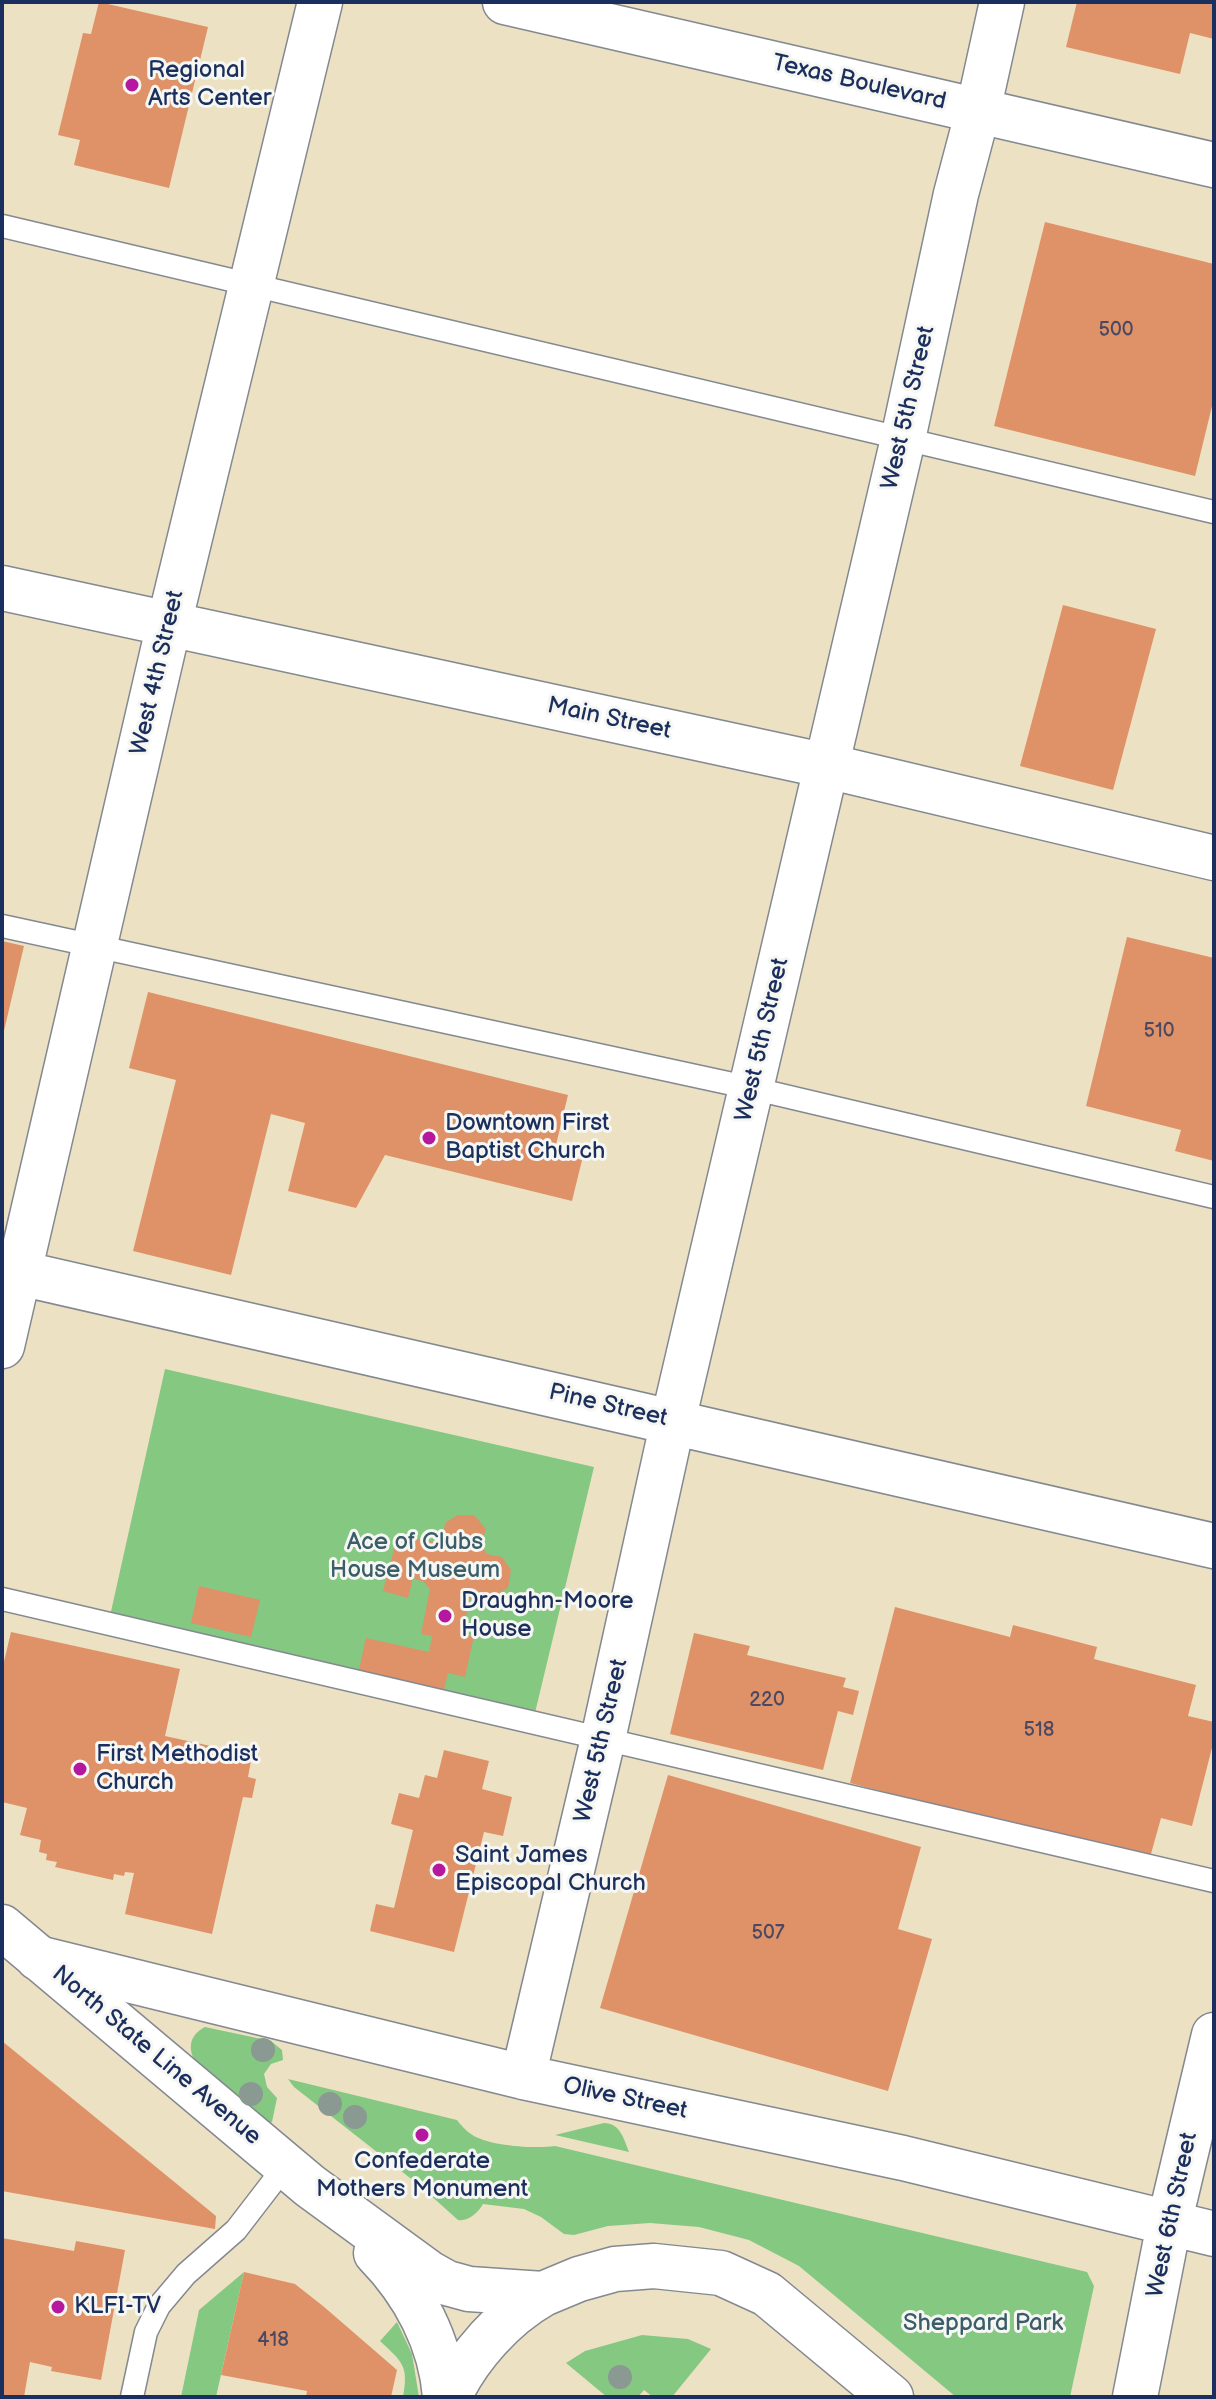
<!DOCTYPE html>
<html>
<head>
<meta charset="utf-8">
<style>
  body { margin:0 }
  #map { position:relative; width:1216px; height:2399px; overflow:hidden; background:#ece2c3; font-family:"Balsamiq Sans",sans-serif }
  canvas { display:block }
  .frame { position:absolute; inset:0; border:4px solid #1b2f5e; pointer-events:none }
</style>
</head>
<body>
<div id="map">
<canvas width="1216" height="2399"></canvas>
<div class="frame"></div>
</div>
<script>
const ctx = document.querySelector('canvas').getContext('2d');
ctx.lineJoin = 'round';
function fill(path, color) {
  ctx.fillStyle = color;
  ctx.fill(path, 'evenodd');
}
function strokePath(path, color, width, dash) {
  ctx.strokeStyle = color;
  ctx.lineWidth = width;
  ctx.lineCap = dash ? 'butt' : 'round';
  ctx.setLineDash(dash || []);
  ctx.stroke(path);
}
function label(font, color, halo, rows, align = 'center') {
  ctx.font = font + ' "Balsamiq Sans",sans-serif';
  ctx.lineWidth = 6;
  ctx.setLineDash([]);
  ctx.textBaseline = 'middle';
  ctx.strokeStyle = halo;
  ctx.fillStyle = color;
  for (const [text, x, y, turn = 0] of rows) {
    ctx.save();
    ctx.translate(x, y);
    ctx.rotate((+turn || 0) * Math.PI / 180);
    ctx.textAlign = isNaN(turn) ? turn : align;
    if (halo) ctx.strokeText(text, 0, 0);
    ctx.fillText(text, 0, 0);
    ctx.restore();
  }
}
fill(new Path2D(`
  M165,1369L594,1467L534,1717L110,1616Z
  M205,2027L271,2041L282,2050L283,2060L271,2064L264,2074L267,2087L277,2098L272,2122L269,2123L198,2066C188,2052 187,2036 205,2027Z
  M288,2079L457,2120C461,2125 466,2131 471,2134C487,2146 535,2149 555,2146L1087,2272L1094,2286L1070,2397H956L799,2266L749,2240L699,2227L650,2223L608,2226L574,2235L564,2234L541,2217L524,2209L483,2204C479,2212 468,2222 458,2220L419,2185L294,2087Z
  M604,2123C620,2123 624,2139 629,2152L555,2135Z
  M244,2272L216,2397H181L199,2310Z
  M397,2322L412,2354L419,2397H403C409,2365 402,2362 380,2341Z
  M642,2335L688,2339L711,2349L672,2397H653L644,2390L638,2397H607L566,2363L585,2351Z`), '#84c882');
fill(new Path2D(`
  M99,2L208,27L169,188L74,165L80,140L58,135L83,33L91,34Z
  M1077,2H1214V39L1190,33L1180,74L1066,47Z
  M1045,222L1214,264V398L1195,476L994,426Z
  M1063,605L1156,629L1113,790L1020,766Z
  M1127,937L1214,958V1161L1175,1151L1181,1130L1086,1106Z
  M2,941L24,946L3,1035H2Z
  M148,992L568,1095L554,1153L582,1160L572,1201L385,1155L356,1208L288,1191L305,1123L271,1114L231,1275L133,1251L176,1080L129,1068Z
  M458,1515H474L486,1529L481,1544L487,1554L502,1557L511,1570L508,1588L493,1596L478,1592L470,1599L462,1633L474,1636L465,1677L448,1673L443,1694L358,1674L366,1638L429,1652L432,1636L421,1634L430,1589L424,1582L413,1578L408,1598L383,1591L398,1534L432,1542L441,1539L446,1522Z
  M199,1586L260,1600L251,1637L191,1623Z
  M895,1607L1010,1637L1013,1625L1097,1647L1094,1659L1196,1685L1188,1716L1214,1722V1740L1192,1826L1161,1818L1149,1861L850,1783Z
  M11,1632L180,1669L165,1736L252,1755L248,1777L256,1779L252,1798L243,1797L212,1934L125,1914L134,1873L125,1872L124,1876L114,1874L113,1880L55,1867L57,1862L46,1860L47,1854L39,1852L41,1840L20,1835L27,1808L2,1802V1670Z
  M694,1633L750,1646L747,1655L846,1678L843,1687L859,1691L853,1715L838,1711L823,1770L670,1734Z
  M444,1750L489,1761L482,1789L512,1797L503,1836L484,1832L454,1952L370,1931L376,1904L394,1908L413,1830L391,1824L399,1793L419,1798L425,1775L437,1778Z
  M668,1775L921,1847L898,1929L932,1939L888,2091L600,2008Z
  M2,2041L216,2216L215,2229L2,2191Z
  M2,2238L74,2251L76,2241L125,2250L101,2380L51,2371L52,2367L30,2362L24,2397H2Z
  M244,2272L295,2284L323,2306L397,2370L391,2397H306L307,2391L221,2375Z`), '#df9168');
const lane = new Path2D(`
  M2,226L1214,512
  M2,926L751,1088L1214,1197
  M2,1599L1214,1881
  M132,2397L146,2332L159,2306L186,2274L236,2230L286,2165`);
const street = new Path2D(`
  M38,1958L523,2077L903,2158L1214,2234
  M523,2077L603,1739L673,1421L903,439L956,194L978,111L1002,2
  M1135,2397L1169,2224L1214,2035`);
const secondary = new Path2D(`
  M505,2L1214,165
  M2,588L827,766L1214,858
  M2,1269L1214,1546
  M2,1346L169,624L320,2
  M2,1927L310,2186L429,2273L447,2283L469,2289L543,2294L579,2279L615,2269L654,2266L721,2273L767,2294L891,2397
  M376,2253C414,2292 441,2342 445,2397
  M449,2397C468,2356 504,2316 543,2294`);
strokePath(lane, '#848890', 25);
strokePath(street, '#848890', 47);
strokePath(secondary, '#848890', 47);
strokePath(lane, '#fff', 22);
strokePath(street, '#fff', 44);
strokePath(secondary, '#fff', 44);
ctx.fillStyle = '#8a9992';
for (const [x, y] of [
  [263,2050],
  [251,2094],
  [330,2104],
  [355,2117],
  [620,2377]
]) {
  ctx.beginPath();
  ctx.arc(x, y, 12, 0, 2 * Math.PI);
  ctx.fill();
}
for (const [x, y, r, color] of [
  [132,85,8,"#b5179e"],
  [429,1138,8,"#b5179e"],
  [445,1616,8,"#b5179e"],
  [80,1769,8,"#b5179e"],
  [439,1870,8,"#b5179e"],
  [422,2135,8,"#b5179e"],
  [58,2307,8,"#b5179e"]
]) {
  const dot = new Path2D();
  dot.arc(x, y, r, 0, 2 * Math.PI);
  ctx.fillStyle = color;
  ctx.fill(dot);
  strokePath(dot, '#f6f6f2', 3);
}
label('20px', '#4c4860', null, [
  ["500",1116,331],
  ["510",1159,1032],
  ["220",767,1701],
  ["518",1039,1731],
  ["507",768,1934],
  ["418",273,2341]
]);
label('24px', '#1b2f5e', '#f6f6f2', [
  ["Regional",148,71],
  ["Arts Center",148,99],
  ["Downtown First",445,1124],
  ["Baptist Church",445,1152],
  ["Draughn-Moore",461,1602],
  ["House",461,1630],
  ["First Methodist",96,1755],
  ["Church",96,1783],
  ["Saint James",455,1856],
  ["Episcopal Church",455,1884],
  ["Confederate",422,2162,"center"],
  ["Mothers Monument",422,2190,"center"],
  ["KLFI-TV",74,2307]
], 'left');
label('24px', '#1b2f5e', '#f6f6f2', [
  ["Texas Boulevard",859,83,13],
  ["West 5th Street",909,408,-77],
  ["West 4th Street",158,673,-77],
  ["Main Street",609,719,12],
  ["West 5th Street",763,1040,-77],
  ["Pine Street",608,1406,13],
  ["West 5th Street",602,1741,-77],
  ["North State Line Avenue",156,2056,40],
  ["Olive Street",625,2099,12],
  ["West 6th Street",1173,2215,-78]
]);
label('24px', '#3a5d69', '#f6f6f2', [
  ["Ace of Clubs",415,1543],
  ["House Museum",415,1571],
  ["Sheppard Park",983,2324]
]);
</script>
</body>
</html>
